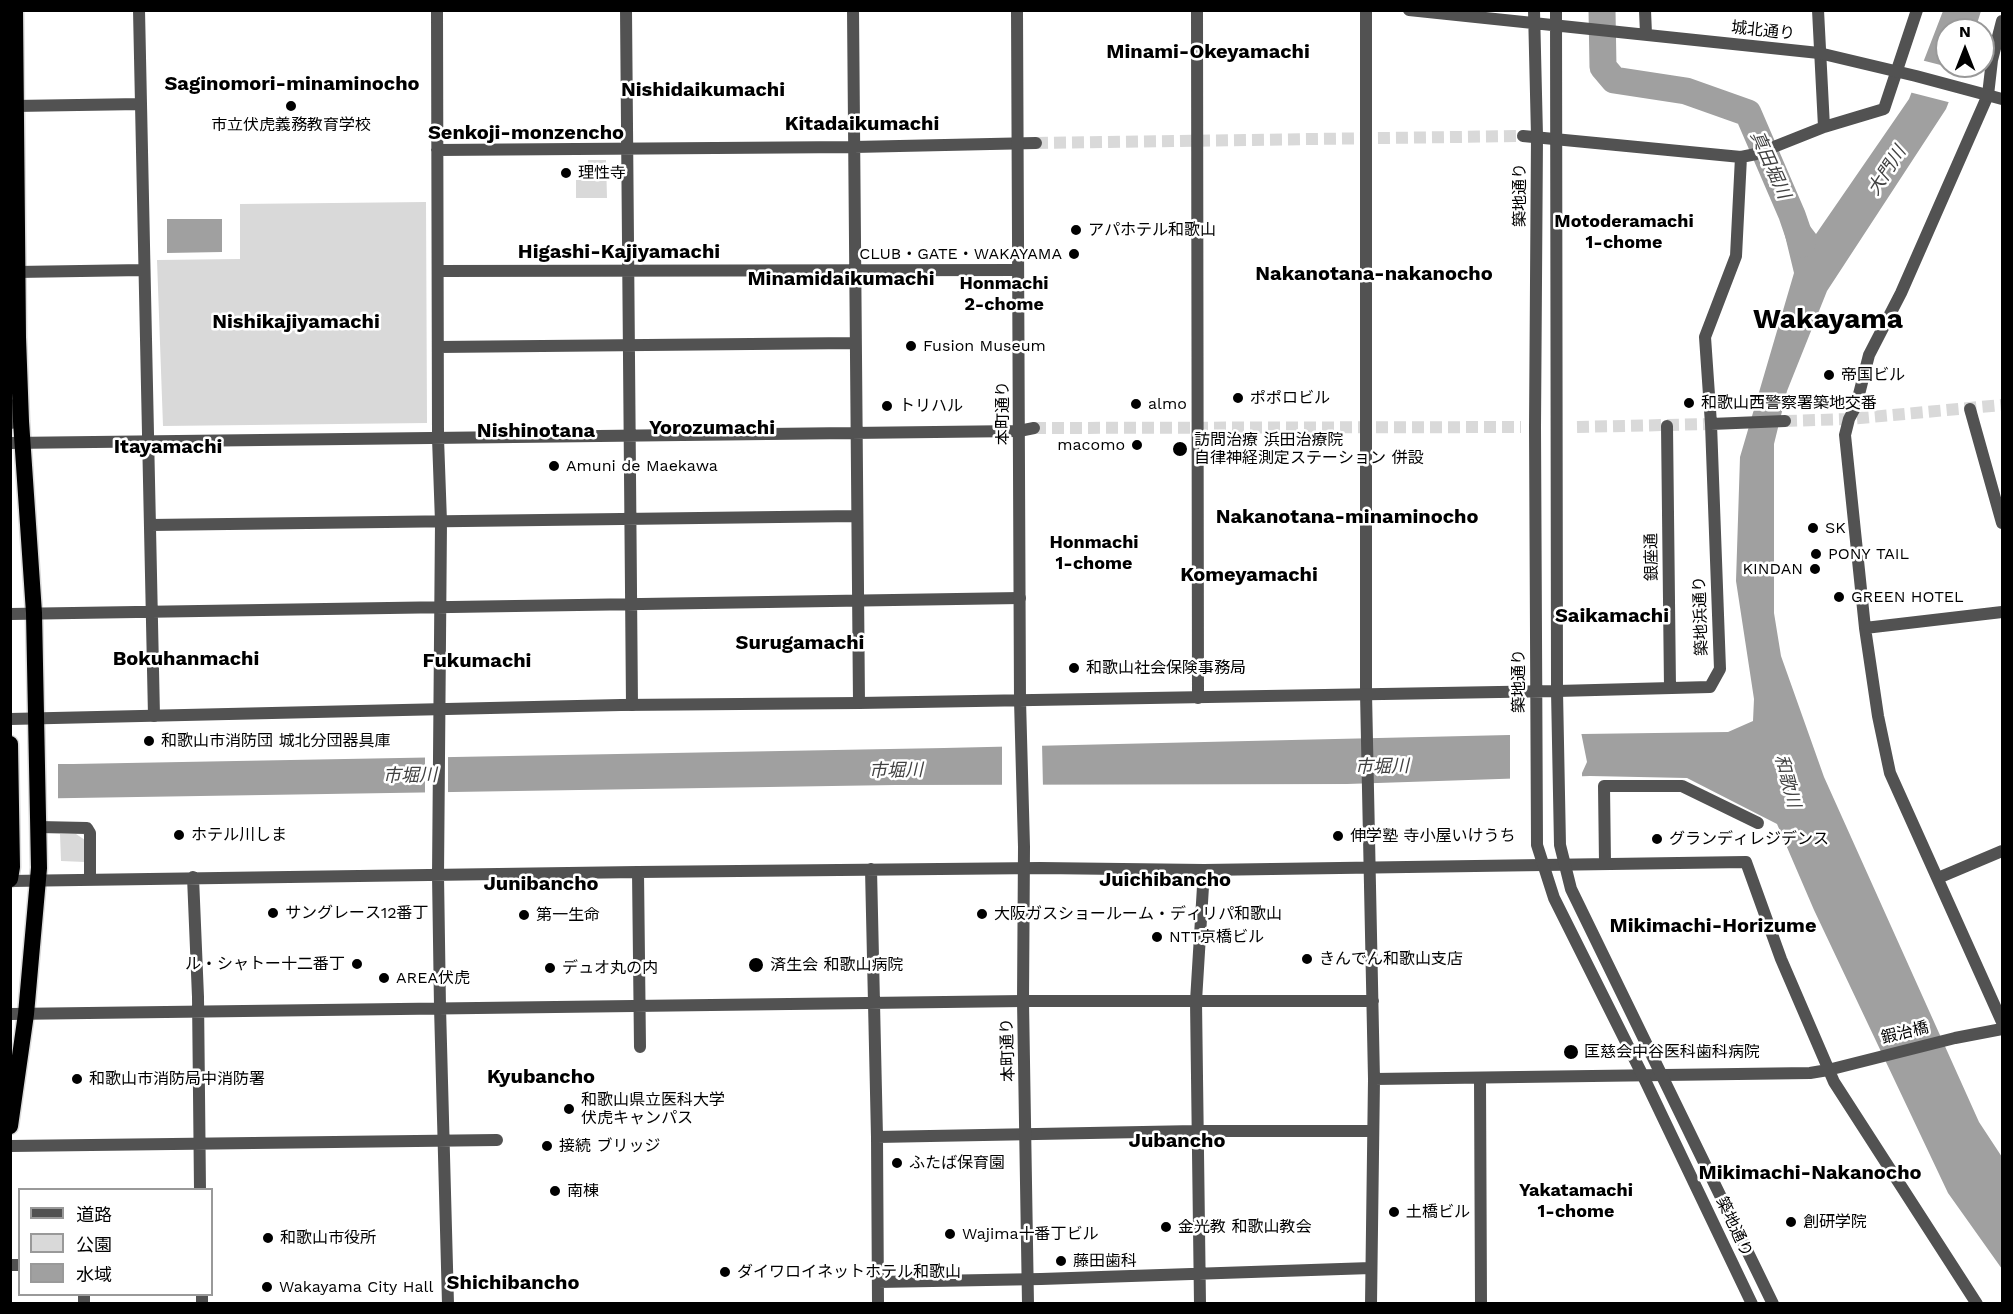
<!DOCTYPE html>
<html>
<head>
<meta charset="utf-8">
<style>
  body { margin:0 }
  #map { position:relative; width:2013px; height:1314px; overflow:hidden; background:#fff; font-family:"Work Sans","Noto Sans JP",sans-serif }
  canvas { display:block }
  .frame { position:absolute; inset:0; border:12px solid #000; pointer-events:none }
  .legend { position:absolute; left:18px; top:1188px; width:195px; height:108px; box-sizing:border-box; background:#fff; border:2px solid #999; margin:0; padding:8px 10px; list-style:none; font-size:18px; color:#000 }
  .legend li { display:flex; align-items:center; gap:12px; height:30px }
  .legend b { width:30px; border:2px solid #999 }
  .north { position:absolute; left:1935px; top:18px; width:60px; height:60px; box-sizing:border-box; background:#fff; border:2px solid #999; border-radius:50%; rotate:0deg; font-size:16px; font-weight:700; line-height:24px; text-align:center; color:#000 }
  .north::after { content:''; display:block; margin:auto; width:21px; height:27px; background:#000; clip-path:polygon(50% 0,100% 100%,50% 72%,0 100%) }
</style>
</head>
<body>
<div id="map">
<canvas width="2013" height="1314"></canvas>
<div class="frame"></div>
<ul class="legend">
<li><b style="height:8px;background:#525252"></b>道路</li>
<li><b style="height:16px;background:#d9d9d9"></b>公園</li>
<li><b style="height:16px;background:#a0a0a0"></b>水域</li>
</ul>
<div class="north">N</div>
</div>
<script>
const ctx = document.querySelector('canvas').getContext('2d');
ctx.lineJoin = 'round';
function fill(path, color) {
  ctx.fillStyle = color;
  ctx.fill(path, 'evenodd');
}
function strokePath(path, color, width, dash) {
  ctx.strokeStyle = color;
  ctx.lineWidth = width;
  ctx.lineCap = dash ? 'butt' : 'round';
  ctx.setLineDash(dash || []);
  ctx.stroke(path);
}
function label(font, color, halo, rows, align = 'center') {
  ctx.font = font + ' "Work Sans","Noto Sans JP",sans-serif';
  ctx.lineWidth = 5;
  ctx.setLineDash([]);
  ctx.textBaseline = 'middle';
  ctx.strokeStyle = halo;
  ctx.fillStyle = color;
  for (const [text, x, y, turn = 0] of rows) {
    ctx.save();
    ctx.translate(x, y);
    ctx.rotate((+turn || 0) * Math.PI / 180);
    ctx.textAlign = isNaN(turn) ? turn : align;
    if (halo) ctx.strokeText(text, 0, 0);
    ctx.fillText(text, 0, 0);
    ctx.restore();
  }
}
fill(new Path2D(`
  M588,160H606L607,198H576V180H582V167H588Z
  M426,202L427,423L163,426L157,260L240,259V204Z
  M60,834H76L85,840V862L61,861Z`), '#d9d9d9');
fill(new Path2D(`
  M1943,11H1981L1975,30H1947V66H1963L1946,109L1827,291L1787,391L1774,444V613L1781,656L1824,777L1979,1122L2002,1157V1269L1948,1193L1814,910L1777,824L1687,778L1590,776L1347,784L895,785L11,799L10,764H73L944,748L1509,735L1728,732L1753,721L1754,699L1736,581L1740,457L1794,273L1780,215L1796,208L1816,234L1909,99Z
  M167,219H222V252L167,253Z`), '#a0a0a0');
fill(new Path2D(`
  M1921,60L1964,71L1952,103L1909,92Z
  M1581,732L1587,762L1582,773V780L1510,782V733Z
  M1042,743L1043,788H1002V744Z
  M448,754V794H425V755Z
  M10,761H58V801L10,802Z`), '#fff');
strokePath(new Path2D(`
  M1602,10L1603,67L1614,80L1686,91L1748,113L1792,215L1802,244`), '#a0a0a0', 27);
strokePath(new Path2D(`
  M1036,143L1523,136
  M1785,421L1849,419L2002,405
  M1577,427L1711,424
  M1034,428L1521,427`), '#d9d9d9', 12, [12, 6]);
const trunk = new Path2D(`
  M10,744L12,867L10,879
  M10,1126L26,1014L39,868L34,613L21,421L18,337L15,10`);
strokePath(trunk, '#dbdbdb', 19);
strokePath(new Path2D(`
  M139,10L154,716
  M437,10L438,438L441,522L438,875L440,1007L448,1304
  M626,10L632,705
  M853,10L859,703
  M1197,10L1198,698
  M1366,10V693L1374,1079L1371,1304
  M1818,10L1824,127
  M2002,21L1992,60L1988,95L1901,293L1869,355L1856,406L1849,419L1845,435L1865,628L1878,716L1890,773L2002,1022
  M15,106L141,104
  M1523,136L1741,157L1756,154L1824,127L1884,109L1917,10
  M437,150L854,147L1036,143
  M438,271L1018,270
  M17,272L144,270
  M438,347L855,343
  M1970,409L2002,523
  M1711,424L1785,421
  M1667,426L1670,688
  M10,443L1019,431L1034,428
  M150,525L857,516
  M10,614L1020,598
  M1865,628L2002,612
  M1557,691L1710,687L1720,669L1711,424L1705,337L1736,256L1741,157
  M39,827L87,828L90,833V879
  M1605,863L1604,786H1682L1758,823
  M871,869L877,1137L878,1304
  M638,872L640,1047
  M193,877L198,997L200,1190
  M1938,878L2002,851
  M10,881L638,872L1040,868L1204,870L1746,862L1781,959L1834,1082L1977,1304
  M10,1014L1023,1001H1373
  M1480,1078L1481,1304
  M1374,1079L1810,1073L1828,1070L1955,1038L2002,1029
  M877,1137L1196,1131H1373
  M10,1146L497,1140
  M10,1265H20
  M878,1282L1041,1279L1371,1268
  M84,1294V1304
  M202,1294V1304
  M1200,1304L1196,1001L1204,870`), '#525252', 12);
strokePath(new Path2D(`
  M1017,10L1020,700L1024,847L1023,1001L1028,1304
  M1409,10L1819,53L1916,76L2002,99
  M1534,10L1537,136L1535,427L1537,845L1554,898L1643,1076L1752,1304
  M1556,10L1557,691L1560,845L1571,889L1773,1304
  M1645,10L1646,34
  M10,405L21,421L10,423
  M10,719L621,705L859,703L1557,691`), '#525252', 12);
strokePath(trunk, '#000', 16);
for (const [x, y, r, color] of [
  [291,106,6,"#000"],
  [566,173,6,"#000"],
  [1076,230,6,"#000"],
  [1074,254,6,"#000"],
  [911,346,6,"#000"],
  [1829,375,6,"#000"],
  [1238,398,6,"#000"],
  [1689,403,6,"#000"],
  [1136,404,6,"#000"],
  [887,406,6,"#000"],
  [1137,445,6,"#000"],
  [1180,449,8,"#000"],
  [554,466,6,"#000"],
  [1813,528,6,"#000"],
  [1816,554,6,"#000"],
  [1815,569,6,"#000"],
  [1839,597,6,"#000"],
  [1074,668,6,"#000"],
  [149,741,6,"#000"],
  [179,835,6,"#000"],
  [1338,836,6,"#000"],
  [1657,839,6,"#000"],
  [273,913,6,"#000"],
  [982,914,6,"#000"],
  [524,915,6,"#000"],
  [1157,937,6,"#000"],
  [1307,959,6,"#000"],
  [357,964,6,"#000"],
  [756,965,8,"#000"],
  [550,968,6,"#000"],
  [384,978,6,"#000"],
  [1571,1052,8,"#000"],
  [77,1079,6,"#000"],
  [569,1109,6,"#000"],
  [547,1146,6,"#000"],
  [897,1163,6,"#000"],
  [555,1191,6,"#000"],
  [1394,1212,6,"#000"],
  [1791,1222,6,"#000"],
  [1166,1227,6,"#000"],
  [950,1234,6,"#000"],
  [268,1238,6,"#000"],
  [1061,1261,6,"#000"],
  [725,1272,6,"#000"],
  [267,1287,6,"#000"]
]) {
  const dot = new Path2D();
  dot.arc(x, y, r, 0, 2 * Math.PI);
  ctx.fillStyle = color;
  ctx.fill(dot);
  strokePath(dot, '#fff', 2);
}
label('16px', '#000', '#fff', [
  ["城北通り",1763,31,6],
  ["築地通り",1520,195,-90],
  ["本町通り",1003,413,-90],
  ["銀座通",1652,557,-91],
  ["築地浜通り",1701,616,-92],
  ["築地通り",1519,681,-90],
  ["鍜治橋",1905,1033,-14],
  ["本町通り",1008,1050,-92],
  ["築地通り",1734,1227,65]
]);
label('16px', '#000', '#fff', [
  ["市立伏虎義務教育学校",291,125,"center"],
  ["理性寺",578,173],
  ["アパホテル和歌山",1088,230],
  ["CLUB・GATE・WAKAYAMA",1062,254,"right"],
  ["Fusion Museum",923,346],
  ["帝国ビル",1841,375],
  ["ポポロビル",1250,398],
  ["和歌山西警察署築地交番",1701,403],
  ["almo",1148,404],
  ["トリハル",899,406],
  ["訪問治療 浜田治療院",1194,440],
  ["自律神経測定ステーション 併設",1194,458],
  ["macomo",1125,445,"right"],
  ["Amuni de Maekawa",566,466],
  ["SK",1825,528],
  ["PONY TAIL",1828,554],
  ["KINDAN",1803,569,"right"],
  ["GREEN HOTEL",1851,597],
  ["和歌山社会保険事務局",1086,668],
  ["和歌山市消防団 城北分団器具庫",161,741],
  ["ホテル川しま",191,835],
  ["伸学塾 寺小屋いけうち",1350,836],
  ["グランディレジデンス",1669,839],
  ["サングレース12番丁",285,913],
  ["大阪ガスショールーム・ディリパ和歌山",994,914],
  ["第一生命",536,915],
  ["NTT京橋ビル",1169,937],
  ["きんでん和歌山支店",1319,959],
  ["ル・シャトー十二番丁",345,964,"right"],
  ["済生会 和歌山病院",770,965],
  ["デュオ丸の内",562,968],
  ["AREA伏虎",396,978],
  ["匡慈会中谷医科歯科病院",1584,1052],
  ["和歌山市消防局中消防署",89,1079],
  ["和歌山県立医科大学",581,1100],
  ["伏虎キャンパス",581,1118],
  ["接続 ブリッジ",559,1146],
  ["ふたば保育園",909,1163],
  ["南棟",567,1191],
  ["土橋ビル",1406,1212],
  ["創研学院",1803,1222],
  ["金光教 和歌山教会",1178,1227],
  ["Wajima十番丁ビル",962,1234],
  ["和歌山市役所",280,1238],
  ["藤田歯科",1073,1261],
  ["ダイワロイネットホテル和歌山",737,1272],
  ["Wakayama City Hall",279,1287]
], 'left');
label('italic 18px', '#414141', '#fff', [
  ["真田堀川",1770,165,66],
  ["大門川",1887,171,-57],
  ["市堀川",1382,767,-1],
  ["市堀川",896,771,-1],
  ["市堀川",410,776,-1],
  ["和歌川",1787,781,75]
]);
label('bold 18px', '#000', '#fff', [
  ["Motoderamachi",1624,222],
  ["1-chome",1624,243],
  ["Honmachi",1004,284],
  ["2-chome",1004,305],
  ["Honmachi",1094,543],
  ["1-chome",1094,564],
  ["Yakatamachi",1576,1191],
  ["1-chome",1576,1212]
]);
label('bold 20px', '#000', '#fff', [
  ["Minami-Okeyamachi",1208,52],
  ["Saginomori-minaminocho",292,84],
  ["Nishidaikumachi",703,90],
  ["Kitadaikumachi",862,124],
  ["Senkoji-monzencho",526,133],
  ["Higashi-Kajiyamachi",619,252],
  ["Nakanotana-nakanocho",1374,274],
  ["Minamidaikumachi",841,279],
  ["Nishikajiyamachi",296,322],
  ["Yorozumachi",712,428],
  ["Nishinotana",536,431],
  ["Itayamachi",168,447],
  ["Nakanotana-minaminocho",1347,517],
  ["Komeyamachi",1249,575],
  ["Saikamachi",1612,616],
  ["Surugamachi",800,643],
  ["Bokuhanmachi",186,659],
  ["Fukumachi",477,661],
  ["Juichibancho",1165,880],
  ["Junibancho",541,884],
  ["Mikimachi-Horizume",1713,926],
  ["Kyubancho",541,1077],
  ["Jubancho",1177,1141],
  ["Mikimachi-Nakanocho",1810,1173],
  ["Shichibancho",513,1283]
]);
label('bold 28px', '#000', '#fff', [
  ["Wakayama",1828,320]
]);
</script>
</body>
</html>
